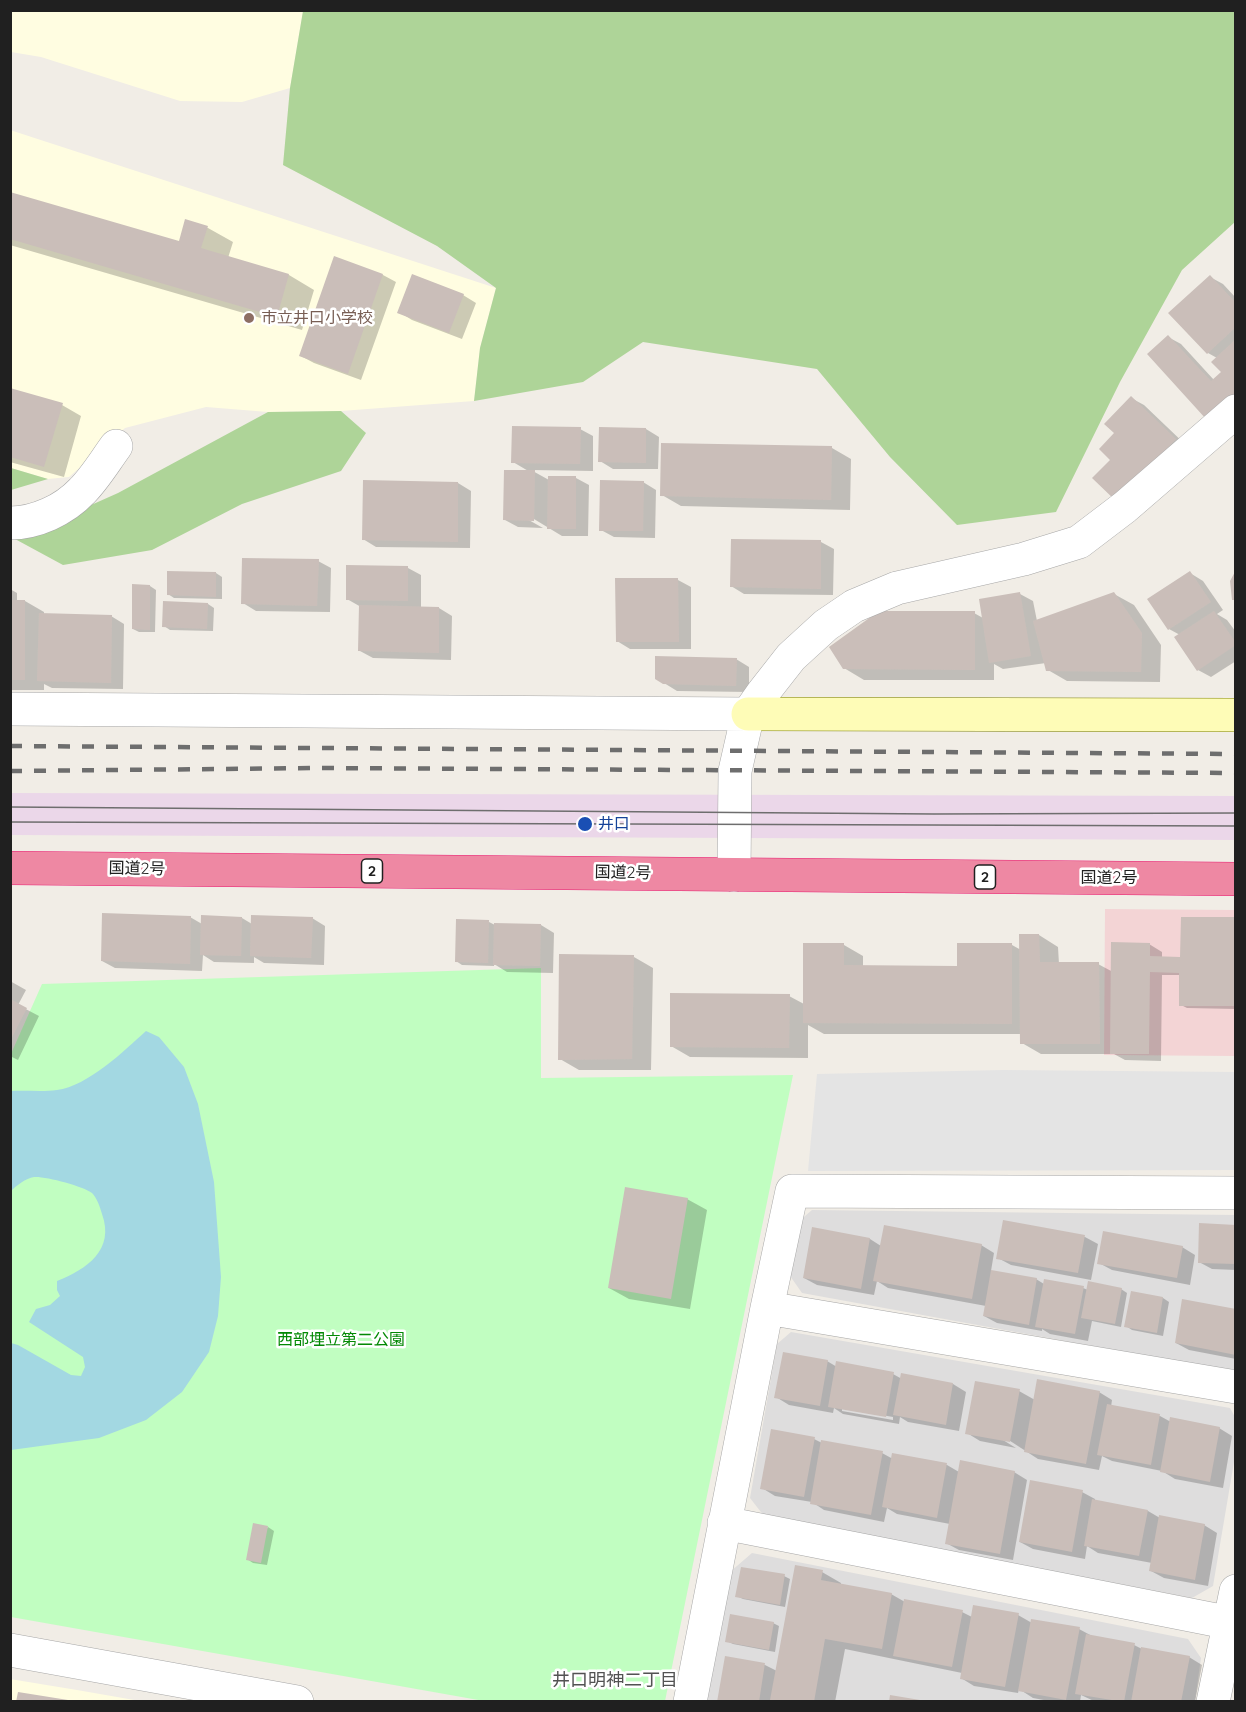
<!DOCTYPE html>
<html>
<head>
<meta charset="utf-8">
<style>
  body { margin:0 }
  #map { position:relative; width:1246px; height:1712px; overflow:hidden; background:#f1ede6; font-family:Quicksand,sans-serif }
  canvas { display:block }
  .frame { position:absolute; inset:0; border:12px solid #202020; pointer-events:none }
</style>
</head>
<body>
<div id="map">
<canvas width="1246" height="1712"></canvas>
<div class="frame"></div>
</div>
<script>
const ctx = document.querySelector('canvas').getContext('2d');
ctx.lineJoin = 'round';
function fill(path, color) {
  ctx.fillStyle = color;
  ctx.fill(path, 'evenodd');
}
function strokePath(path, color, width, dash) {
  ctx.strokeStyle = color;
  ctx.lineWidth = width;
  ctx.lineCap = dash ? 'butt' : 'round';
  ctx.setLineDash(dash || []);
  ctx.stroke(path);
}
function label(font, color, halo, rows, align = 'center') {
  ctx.font = font + ' Quicksand,"Noto Sans JP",sans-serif';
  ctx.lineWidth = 5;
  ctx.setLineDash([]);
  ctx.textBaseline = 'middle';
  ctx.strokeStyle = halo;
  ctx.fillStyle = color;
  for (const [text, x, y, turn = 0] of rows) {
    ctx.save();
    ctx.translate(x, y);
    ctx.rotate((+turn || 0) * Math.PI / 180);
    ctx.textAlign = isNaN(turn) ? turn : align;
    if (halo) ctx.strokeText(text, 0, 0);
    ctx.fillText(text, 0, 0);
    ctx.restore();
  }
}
fill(new Path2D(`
  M812,1210L1235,1215V1372L802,1293L788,1273L798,1222Z
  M791,1332L1230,1408L1235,1417V1456L1213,1586L1192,1598L764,1516L750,1498L777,1344Z
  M752,1553L1188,1639L1201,1658L1195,1701L705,1702L730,1572Z`), '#dedddd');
fill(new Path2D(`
  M1105,909L1235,910V1056L1104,1055Z`), '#f3d4d5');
fill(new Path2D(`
  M11,793L1236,796L1235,840L11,835Z`), '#ebd7e9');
fill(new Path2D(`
  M10,11H303L290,88L242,102L180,101L41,57L11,52Z
  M10,130L496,288L480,348L474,401L341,411L268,412L206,407L125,428L69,477L48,479L11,468Z
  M10,1679L77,1690L140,1701H11Z`), '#fffde1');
fill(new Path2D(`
  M303,11H1235V222L1182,270L1120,382L1056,512L957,525L890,457L817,369L643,342L583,382L474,401L480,348L496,288L437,246L283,165L290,88Z
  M341,411L366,433L341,471L242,504L152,550L63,565L15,539L118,493L268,412Z
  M11,468L48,479L11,490Z`), '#aed498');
fill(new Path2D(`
  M541,968V1078L793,1075L665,1701H484L11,1617L10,1056L42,984Z`), '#c1fec1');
fill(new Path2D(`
  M1003,1070L1235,1072V1170L808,1171L817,1074Z`), '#e4e4e4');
fill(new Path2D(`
  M146,1031L159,1037L184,1067L198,1104L214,1182L221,1277L218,1316L209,1352L182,1392L146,1420L99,1438L11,1450V1343L18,1345L71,1375L81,1376L85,1367L83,1357L29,1322L36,1309L50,1305L60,1296L57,1290V1281C87,1269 115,1250 102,1214C100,1207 97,1198 92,1193C83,1186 45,1176 34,1177C26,1178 16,1186 11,1191V1091C26,1090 42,1092 57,1090C88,1086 124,1051 146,1031Z`), '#a3d8e2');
fill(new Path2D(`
  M10,194L180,243L186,221L208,228L233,242L228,258L289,275L314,290L302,330L10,245Z
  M335,258L383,275L396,282L361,380L314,363L301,356Z
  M1210,277L1223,284L1236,298V411L1168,337L1181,344L1214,380L1223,372L1217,358L1208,353Z
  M463,295L476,303L462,339L412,320L399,312Z
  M10,390L62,405L81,416L64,477L10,462Z
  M1131,398L1144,405L1188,447L1112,460L1116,433Z
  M580,429L593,436V471L531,470L549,480V477L576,478L589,485L588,536H562L529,516L527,519L543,528L518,527L505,520L530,472L513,462Z
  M646,429L659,437L658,469H613L600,461Z
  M832,448L851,459L850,510L681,506L662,495Z
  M643,482L656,490L655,538L614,537L601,530Z
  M458,483L471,491L470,548L376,547L363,539Z
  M732,540L821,542L834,549L833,595L744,594L731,586Z
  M318,561L331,568L330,612L256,611L243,603Z
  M348,566L408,568L421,575V608H439L452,616L451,660L373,658L360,651L361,607L347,599Z
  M216,573L222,577V599L174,598L168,594Z
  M1190,573L1203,581L1223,610L1217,614L1227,620L1236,632V661L1211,677L1198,670L1180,635L1169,629Z
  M678,580L691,587V649H630L617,641Z
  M150,586L156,590L155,632H139L133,629Z
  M10,589L17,593V601H25L44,612V615L111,616L124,624L123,689L52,688L44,684V690H10Z
  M1020,594L1033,601L1037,621L1114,594L1134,605L1161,645L1160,682L1067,681L1048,670L1046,663L1003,669L994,664V680H864L844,668L974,613L983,618Z
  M208,604L214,608L213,631L170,630L164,626Z
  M736,659L749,667V692L677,691L656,678Z
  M190,917L202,924L242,918L252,924L312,918L325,926L324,965L264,963L254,957V963L214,962L203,955L202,971L115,968L102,961Z
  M1236,919V1009L1187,1008L1181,1005V975H1162L1161,1061L1125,1060L1114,1054H1041L1022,1043L1021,1034H824L808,1025V1058L690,1057L671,1046L789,996L804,1004L844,945L863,956V967H959L1012,945L1021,950L1039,935L1058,947L1059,964H1098L1113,972L1149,944L1162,952V958H1182Z
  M489,922L495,925H541L554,933L553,973L507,972L494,964V966L462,965L456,961Z
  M634,957L653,968L651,1070H579L560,1059Z
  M10,981L26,990L18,1005L39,1016L18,1060L10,1056Z
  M687,1199L707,1210L690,1309L629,1299L609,1288Z
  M1004,1222L1085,1237L1098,1244L1091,1280L1011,1265L998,1258Z
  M1236,1226V1270L1212,1269L1199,1262Z
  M813,1229L870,1239L881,1246L981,1245L994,1253L991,1271L1036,1279L1044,1284L1083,1288L1088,1290L1121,1289L1127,1293L1121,1327L1092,1321L1088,1341L1050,1334L1042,1329V1331L997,1323L984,1316L986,1306L888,1288L877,1281L874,1295L817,1285L804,1278Z
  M1182,1247L1195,1255L1190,1285L1112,1270L1099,1263Z
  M1132,1292L1163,1298L1169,1302L1163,1336L1132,1330L1126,1326Z
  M1236,1311V1359L1189,1350L1176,1343Z
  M827,1361L837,1367L893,1374L902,1379L953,1384L966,1392L959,1431L908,1422L900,1417L899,1424L843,1414L834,1408L833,1413L789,1405L776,1397ZM842,1408L893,1417V1420L842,1411Z
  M1019,1391L1035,1400L1099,1392L1112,1400L1111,1407L1160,1416L1171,1422L1219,1428L1232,1436L1223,1488L1175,1479L1162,1471L1112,1461L1102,1456L1099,1470L1038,1459L1004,1437L1003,1440L1016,1448L980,1441L967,1433Z
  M814,1439L822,1443L882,1453L893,1459V1455L947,1465L959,1472H1014L1027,1480L1013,1560L959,1550L946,1543L950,1524L897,1514L887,1508L884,1522L824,1510L812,1502L775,1496L762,1488Z
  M1082,1492L1095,1499V1501L1148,1511L1160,1518L1204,1525L1217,1533L1208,1586L1164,1578L1151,1571L1152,1563L1098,1553L1087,1546L1085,1559L1033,1549L1020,1542Z
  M268,1527L274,1531L267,1565L253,1563L247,1559Z
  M822,1572L841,1583V1585L891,1594L905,1602L962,1612L972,1617L1018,1615L1032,1623L1079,1629L1092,1636L1134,1645L1142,1649L1189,1657L1202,1665L1195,1702H1096L1081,1695L1080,1702H1054L1033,1698L1019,1689L1018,1693L974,1686L961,1678L962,1673L845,1649L835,1702H718L726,1658L765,1665L777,1671Z
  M784,1576L790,1579L785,1607L743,1599L737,1596Z
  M773,1623L779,1626L775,1652L733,1644L727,1641Z`), '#0003');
fill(new Path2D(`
  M10,192L179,241L185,219L208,226L201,248L289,274L277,317L10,239Z
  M334,256L383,274L348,374L299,356Z
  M412,274L464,294L449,333L397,313Z
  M1210,275L1236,303V327L1207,354L1168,313Z
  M1168,335L1211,381L1221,372L1211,362L1236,339V392L1206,419L1147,354Z
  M10,388L63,403L44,467L10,457Z
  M1131,396L1176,439L1117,502L1092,478L1110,460L1099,449L1114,433L1104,424Z
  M512,426L581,427L580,464L511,463Z
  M599,427L646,428V463L598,462Z
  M661,443L832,446L831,500L660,496Z
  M504,470H535L534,521L503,520Z
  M548,476H576V529H547Z
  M363,480L458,482V542L362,540Z
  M600,480L644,481L643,531H599Z
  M731,539L821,540V589L730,587Z
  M242,558L319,559L317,606L241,604Z
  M346,565L408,566V601L346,600Z
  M1236,570V600H1232L1230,581Z
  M167,571L216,572V597L167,595Z
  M1190,571L1211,602L1168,630L1147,599Z
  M615,578H678L679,642H616Z
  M132,584L150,585V630L132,629Z
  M1020,592L1031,656L989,663L979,599Z
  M1114,592L1142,633L1141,672L1046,671L1033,621Z
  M10,600H25V680H10Z
  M163,601L208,603L207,629L162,627Z
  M359,605L439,607V653L358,651Z
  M879,611H975V670L843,669L829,647Z
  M1214,611L1236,643V645L1197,671L1174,637Z
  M39,613L112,615L111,683L37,681Z
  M655,656L737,658L736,686L663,684L655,679Z
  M102,913L191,916L190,964L101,961Z
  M201,915L242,917L241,956L200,955Z
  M251,915L313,917L311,958L250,956Z
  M1181,917H1236V1006H1179V973L1150,972L1149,1054H1110L1111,942L1150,943V956L1180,957Z
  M456,919L489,920L488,963L455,962Z
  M494,923L541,924L540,966L493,965Z
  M1019,934H1039L1040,962H1099L1100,1044H1020Z
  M803,943H844V965L957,966V943H1012V1024L803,1023Z
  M559,954L634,955L632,1059L558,1060Z
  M670,993L790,994L789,1048L670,1047Z
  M10,999L27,1008L10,1041Z
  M625,1187L688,1198L671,1299L608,1288Z
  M1003,1220L1085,1235L1078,1273L996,1259Z
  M1199,1223L1236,1225V1264L1198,1263Z
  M884,1225L982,1244L972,1299L873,1281Z
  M812,1227L870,1238L861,1289L803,1278Z
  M1103,1231L1183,1246L1177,1278L1097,1264Z
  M991,1270L1037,1278L1029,1325L983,1316Z
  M1044,1279L1084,1286L1075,1334L1035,1327Z
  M1088,1281L1122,1288L1115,1324L1081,1318Z
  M1131,1291L1163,1297L1157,1333L1124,1327Z
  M1182,1299L1236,1309V1355L1175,1343Z
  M783,1352L828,1360L820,1406L774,1398Z
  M836,1361L894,1372L886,1417L828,1407Z
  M901,1373L953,1383L946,1425L893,1415Z
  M1037,1379L1100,1391L1086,1464L1024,1452Z
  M975,1381L1020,1389L1010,1442L965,1434Z
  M1107,1404L1160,1414L1151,1465L1097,1455Z
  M1170,1417L1220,1427L1210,1482L1160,1472Z
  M771,1429L815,1437L804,1497L760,1489Z
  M821,1440L883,1451L871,1515L810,1504Z
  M892,1453L947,1463L937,1518L882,1507Z
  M960,1460L1015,1471L1000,1554L945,1544Z
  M1030,1480L1083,1490L1072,1552L1019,1542Z
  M1092,1499L1148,1510L1139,1556L1084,1546Z
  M1159,1515L1205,1524L1195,1580L1149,1571Z
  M253,1523L268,1526L261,1563L246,1560Z
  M795,1565L823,1570L821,1580L892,1593L882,1649L825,1639L814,1702H776L770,1700Z
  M741,1567L785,1574L780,1605L735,1597Z
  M904,1599L963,1610L952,1667L893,1656Z
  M973,1605L1019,1613L1005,1687L960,1679Z
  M730,1614L774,1622L769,1650L725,1642Z
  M1031,1619L1080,1627L1066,1700L1018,1691Z
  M1086,1634L1135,1643L1124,1702L1075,1694Z
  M1141,1647L1190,1656L1181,1702H1131Z
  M725,1656L765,1663L759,1702H717Z
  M18,1692L68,1700V1702H16Z
  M890,1695L920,1700V1702H889Z`), '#cabeb9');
const street = new Path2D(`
  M10,523C36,523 64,510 82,491C95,478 105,461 116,446
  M10,709L748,714
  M734,875L735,771L748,714L762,694L791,657L826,625L854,606L897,588L1024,559L1079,542L1125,507L1236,411
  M767,1308L1236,1387
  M724,1523L1236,1624
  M10,1650L297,1702
  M690,1702L767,1308L792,1191L1236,1193
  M1213,1702L1236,1591`);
const secondary = new Path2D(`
  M748,714L1236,715`);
const highway = new Path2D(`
  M10,868L1236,879`);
strokePath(street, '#a7a7a7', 34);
strokePath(secondary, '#7a7e00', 34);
strokePath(highway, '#e91a70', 34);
strokePath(street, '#fff', 33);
strokePath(secondary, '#fefcb7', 33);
strokePath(highway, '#ee88a3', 33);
strokePath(new Path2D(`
  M10,807L934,814L1236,813
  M10,822L1236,826`), '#6e6e6e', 1.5);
strokePath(new Path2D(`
  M10,746L1236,754
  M10,771L321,768L1236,773`), '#6e6e6e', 4.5, [12, 12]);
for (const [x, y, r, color] of [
  [249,318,6,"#8d6e63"],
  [585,824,8,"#1a4fb4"]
]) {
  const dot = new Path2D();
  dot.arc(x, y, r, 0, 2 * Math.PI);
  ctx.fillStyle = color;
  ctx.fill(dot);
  strokePath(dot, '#fff', 2);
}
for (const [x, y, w] of [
  [372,871,21],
  [985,877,21]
]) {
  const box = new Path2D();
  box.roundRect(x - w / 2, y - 12, w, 24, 4.5);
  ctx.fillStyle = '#fff';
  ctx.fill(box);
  strokePath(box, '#202020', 1.5);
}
label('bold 15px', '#202020', null, [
  ["2",372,871],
  ["2",985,877]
]);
label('16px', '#785e54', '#fff', [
  ["市立井口小学校",261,318]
], 'left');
label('16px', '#164399', '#fff', [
  ["井口",598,824]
], 'left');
label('16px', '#202020', '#fff', [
  ["国道2号",137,869,1],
  ["国道2号",623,873,1],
  ["国道2号",1109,878]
]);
label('16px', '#038904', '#fff', [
  ["西部埋立第二公園",341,1340]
]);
label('18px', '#535353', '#fff', [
  ["井口明神二丁目",615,1681]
]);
</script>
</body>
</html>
